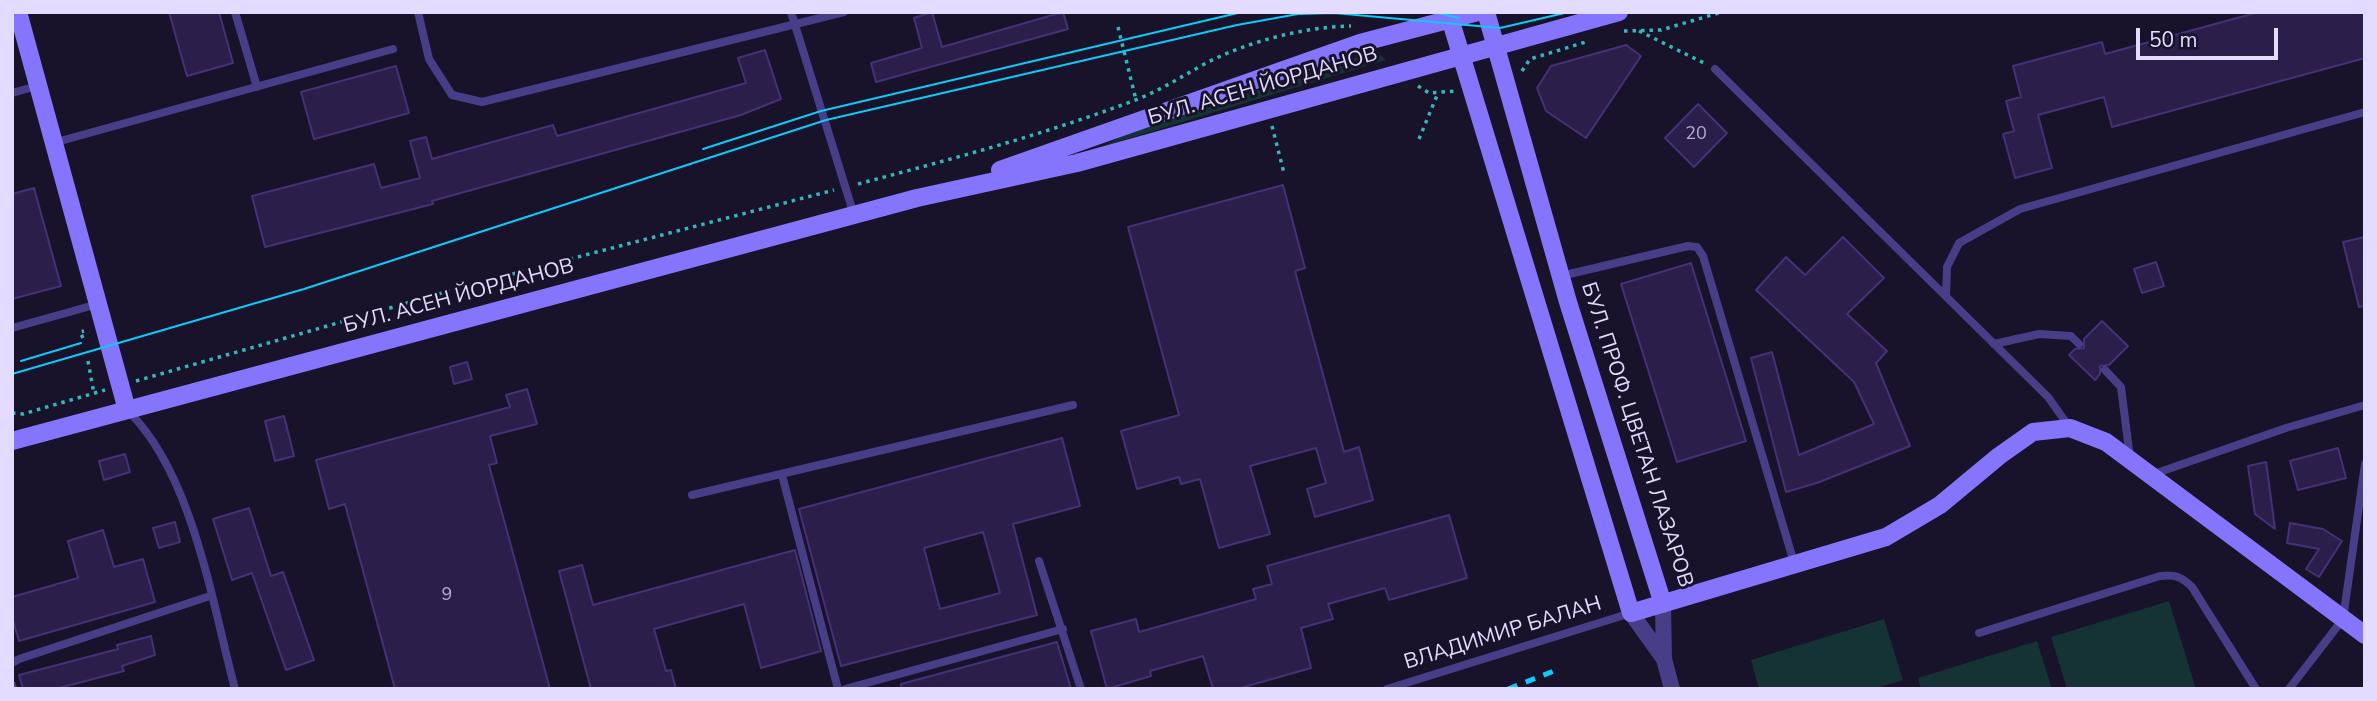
<!DOCTYPE html>
<html>
<head>
<meta charset="utf-8">
<style>
  body { margin:0 }
  #map { position:relative; width:2377px; height:701px; overflow:hidden; background:#18122a; font-family:"Nunito Sans",sans-serif }
  canvas { display:block }
  .frame { position:absolute; inset:0; border:14px solid #e3dcfe; pointer-events:none }
  .scale { position:absolute; left:2136px; top:28px; width:142px; height:32px; box-sizing:border-box; border:4px solid #e3dcfe; border-top:0; padding-left:9px; font-size:21px; line-height:24px; white-space:nowrap; color:#e3dcfe; -webkit-text-stroke:5px #18122a; paint-order:stroke }
</style>
</head>
<body>
<div id="map">
<canvas width="2377" height="701"></canvas>
<div class="frame"></div>
<div class="scale">50 m</div>
</div>
<script>
const ctx = document.querySelector('canvas').getContext('2d');
ctx.lineJoin = 'round';
function fill(path, color) {
  ctx.fillStyle = color;
  ctx.fill(path, 'evenodd');
}
function strokePath(path, color, width, dash) {
  ctx.strokeStyle = color;
  ctx.lineWidth = width;
  ctx.lineCap = dash ? 'butt' : 'round';
  ctx.setLineDash(dash || []);
  ctx.stroke(path);
}
function label(font, color, halo, rows, align = 'center') {
  ctx.font = font + ' "Nunito Sans",sans-serif';
  ctx.lineWidth = 6;
  ctx.setLineDash([]);
  ctx.textBaseline = 'middle';
  ctx.strokeStyle = halo;
  ctx.fillStyle = color;
  for (const [text, x, y, turn = 0] of rows) {
    ctx.save();
    ctx.translate(x, y);
    ctx.rotate((+turn || 0) * Math.PI / 180);
    ctx.textAlign = isNaN(turn) ? turn : align;
    if (halo) ctx.strokeText(text, 0, 0);
    ctx.fillText(text, 0, 0);
    ctx.restore();
  }
}
fill(new Path2D(`
  M1376,51L1386,60L1104,146L1130,132Z
  M2169,601L2196,689H2067L2051,637Z
  M1884,619L1903,680L1874,689H1759L1751,660Z
  M2037,641L2052,689H1921L1918,678Z`), '#153234');
const building = new Path2D(`
  M169,12H219L233,63L187,76Z
  M932,12L942,47L1063,12L1068,29L876,82L871,63L922,48L914,18Z
  M2259,12H2365V58L2112,127L2104,97L2038,115L2052,168L2015,178L2003,134L2014,131L2006,101L2021,97L2013,66L2102,42L2105,54Z
  M1626,45L1641,56L1586,138L1546,111L1537,88L1551,66Z
  M765,50L781,99L741,115L432,201L433,204L265,247L252,196L374,164L381,188L420,178L410,141L426,137L432,159L553,125L557,136L746,83L738,58Z
  M396,66L409,113L314,139L301,92Z
  M1698,104L1727,133L1694,167L1665,138Z
  M1283,185L1305,268L1295,271L1340,437L1344,452L1359,447L1373,500L1315,517L1307,489L1326,483L1316,448L1250,466L1270,534L1219,548L1200,479L1181,484L1179,477L1137,489L1121,431L1179,415L1128,227Z
  M34,188L61,286L12,299V194Z
  M1843,237L1884,278L1847,314L1887,351L1876,363L1910,446L1817,483L1786,492L1751,358L1772,352L1799,455L1874,424L1854,382L1756,290L1786,257L1805,275Z
  M2365,237V306L2359,307L2343,242Z
  M2156,262L2164,286L2142,293L2134,269Z
  M1691,263L1746,441L1677,462L1621,284Z
  M2102,321L2128,346L2109,365L2100,366V374L2095,380L2069,355L2075,349L2084,348V339Z
  M467,362L472,379L454,384L450,367Z
  M527,389L537,424L490,436L497,463L489,465L550,689H395L345,504L329,509L316,460L510,407L506,395Z
  M284,416L294,456L275,461L265,421Z
  M1062,438L1080,506L1013,524L1037,615L841,666L799,509ZM983,532L1000,593L940,609L924,548Z
  M2338,448L2346,478L2298,490L2290,461Z
  M125,454L130,472L104,480L99,461Z
  M2266,462L2268,476L2275,529L2255,514L2248,466Z
  M249,508L271,576L283,572L314,660L286,670L252,573L232,580L213,519Z
  M1449,515L1467,578L1389,600L1385,588L1328,604L1333,619L1301,628L1311,668L1237,689H1213L1203,656L1150,671L1151,676L1107,689L1091,631L1136,619L1139,632L1256,599L1253,589L1272,584L1267,566Z
  M175,522L180,542L159,548L153,528Z
  M2290,523L2323,529L2342,541L2319,577L2306,569L2319,549L2287,543Z
  M103,530L114,567L143,559L155,602L19,641L12,617V597L78,578L68,541Z
  M795,550L821,651L761,668L744,604L654,629L666,671L671,670L676,689H591L559,571L582,565L593,605Z
  M151,636L155,655L122,666L124,671L55,689H23L19,675L118,649L117,645Z
  M1057,642L1071,689H901V684Z`);
fill(building, '#2b1e4b');
strokePath(building, '#453176', 2);
strokePath(new Path2D(`
  M1118,27L1136,100
  M1624,31L1661,30L1722,12
  M1639,31L1704,63
  M1522,71L1530,59L1586,42
  M1418,86L1429,93L1456,91
  M1272,126L1284,173
  M1419,139L1438,93
  M858,184C952,159 1046,134 1138,99C1163,89 1184,75 1208,62C1250,41 1304,27 1351,26
  M83,338L80,332L84,331
  M88,361L94,394
  M136,381L463,287L834,190
  M12,413L23,414L105,390`), '#34b6ba', 3.5, [3.5, 5]);
strokePath(new Path2D(`
  M235,12L257,87
  M418,12L429,59L452,95L482,102L844,12
  M791,12L854,215
  M1715,69L2048,397L2070,428
  M12,93L37,86
  M53,143L393,49
  M1561,276L1688,246L1697,247L1703,256L1795,566
  M1946,296L1947,267L1959,243L2020,209L2365,112
  M12,328L98,304
  M1994,344L2039,334L2071,336L2079,344
  M2105,370L2121,387L2130,458
  M129,412C193,475 212,603 235,689
  M782,475L838,689
  M2151,475L2286,428L2365,405
  M692,495L1073,405
  M1039,561L1081,689
  M1979,633L2160,576C2175,574 2182,577 2192,587L2256,689
  M12,663L19,659L210,596
  M12,685L13,689
  M845,689L1063,629
  M1387,689L1631,613
  M2289,689L2343,619L2365,464`), '#483e88', 8);
strokePath(new Path2D(`
  M1663,604L1664,659L1672,689
  M1631,613L1664,659`), '#483e88', 16);
strokePath(new Path2D(`
  M18,12L127,410
  M1448,12L1631,613L1886,537L1940,505L1999,456L2033,432L2070,428L2106,442L2365,635
  M1486,12L1568,302L1663,604
  M1000,170L1360,43L1478,12
  M12,441L917,198L1077,163L1619,12`), '#8575fc', 18);
strokePath(new Path2D(`
  M1433,12L1459,18
  M703,149L821,111L1242,12
  M21,361L81,343
  M12,374L304,289L826,120L1237,25L1298,14L1334,13L1500,28L1569,12`), '#0ccbf9', 2);
strokePath(new Path2D(`
  M1508,689L1559,669`), '#0ccbf9', 5, [10, 9]);
label('18px', '#b5acd1', null, [
  ["20",1696,135],
  ["9",447,596]
]);
label('21px', '#e3dcfe', '#18122a', [
  ["БУЛ. АСЕН ЙОРДАНОВ",1263,87,-16],
  ["БУЛ. АСЕН ЙОРДАНОВ",459,297,-15],
  ["БУЛ. ПРОФ. ЦВЕТАН ЛАЗАРОВ",1636,435,72],
  ["ВЛАДИМИР БАЛАН",1503,634,-17]
]);
</script>
</body>
</html>
